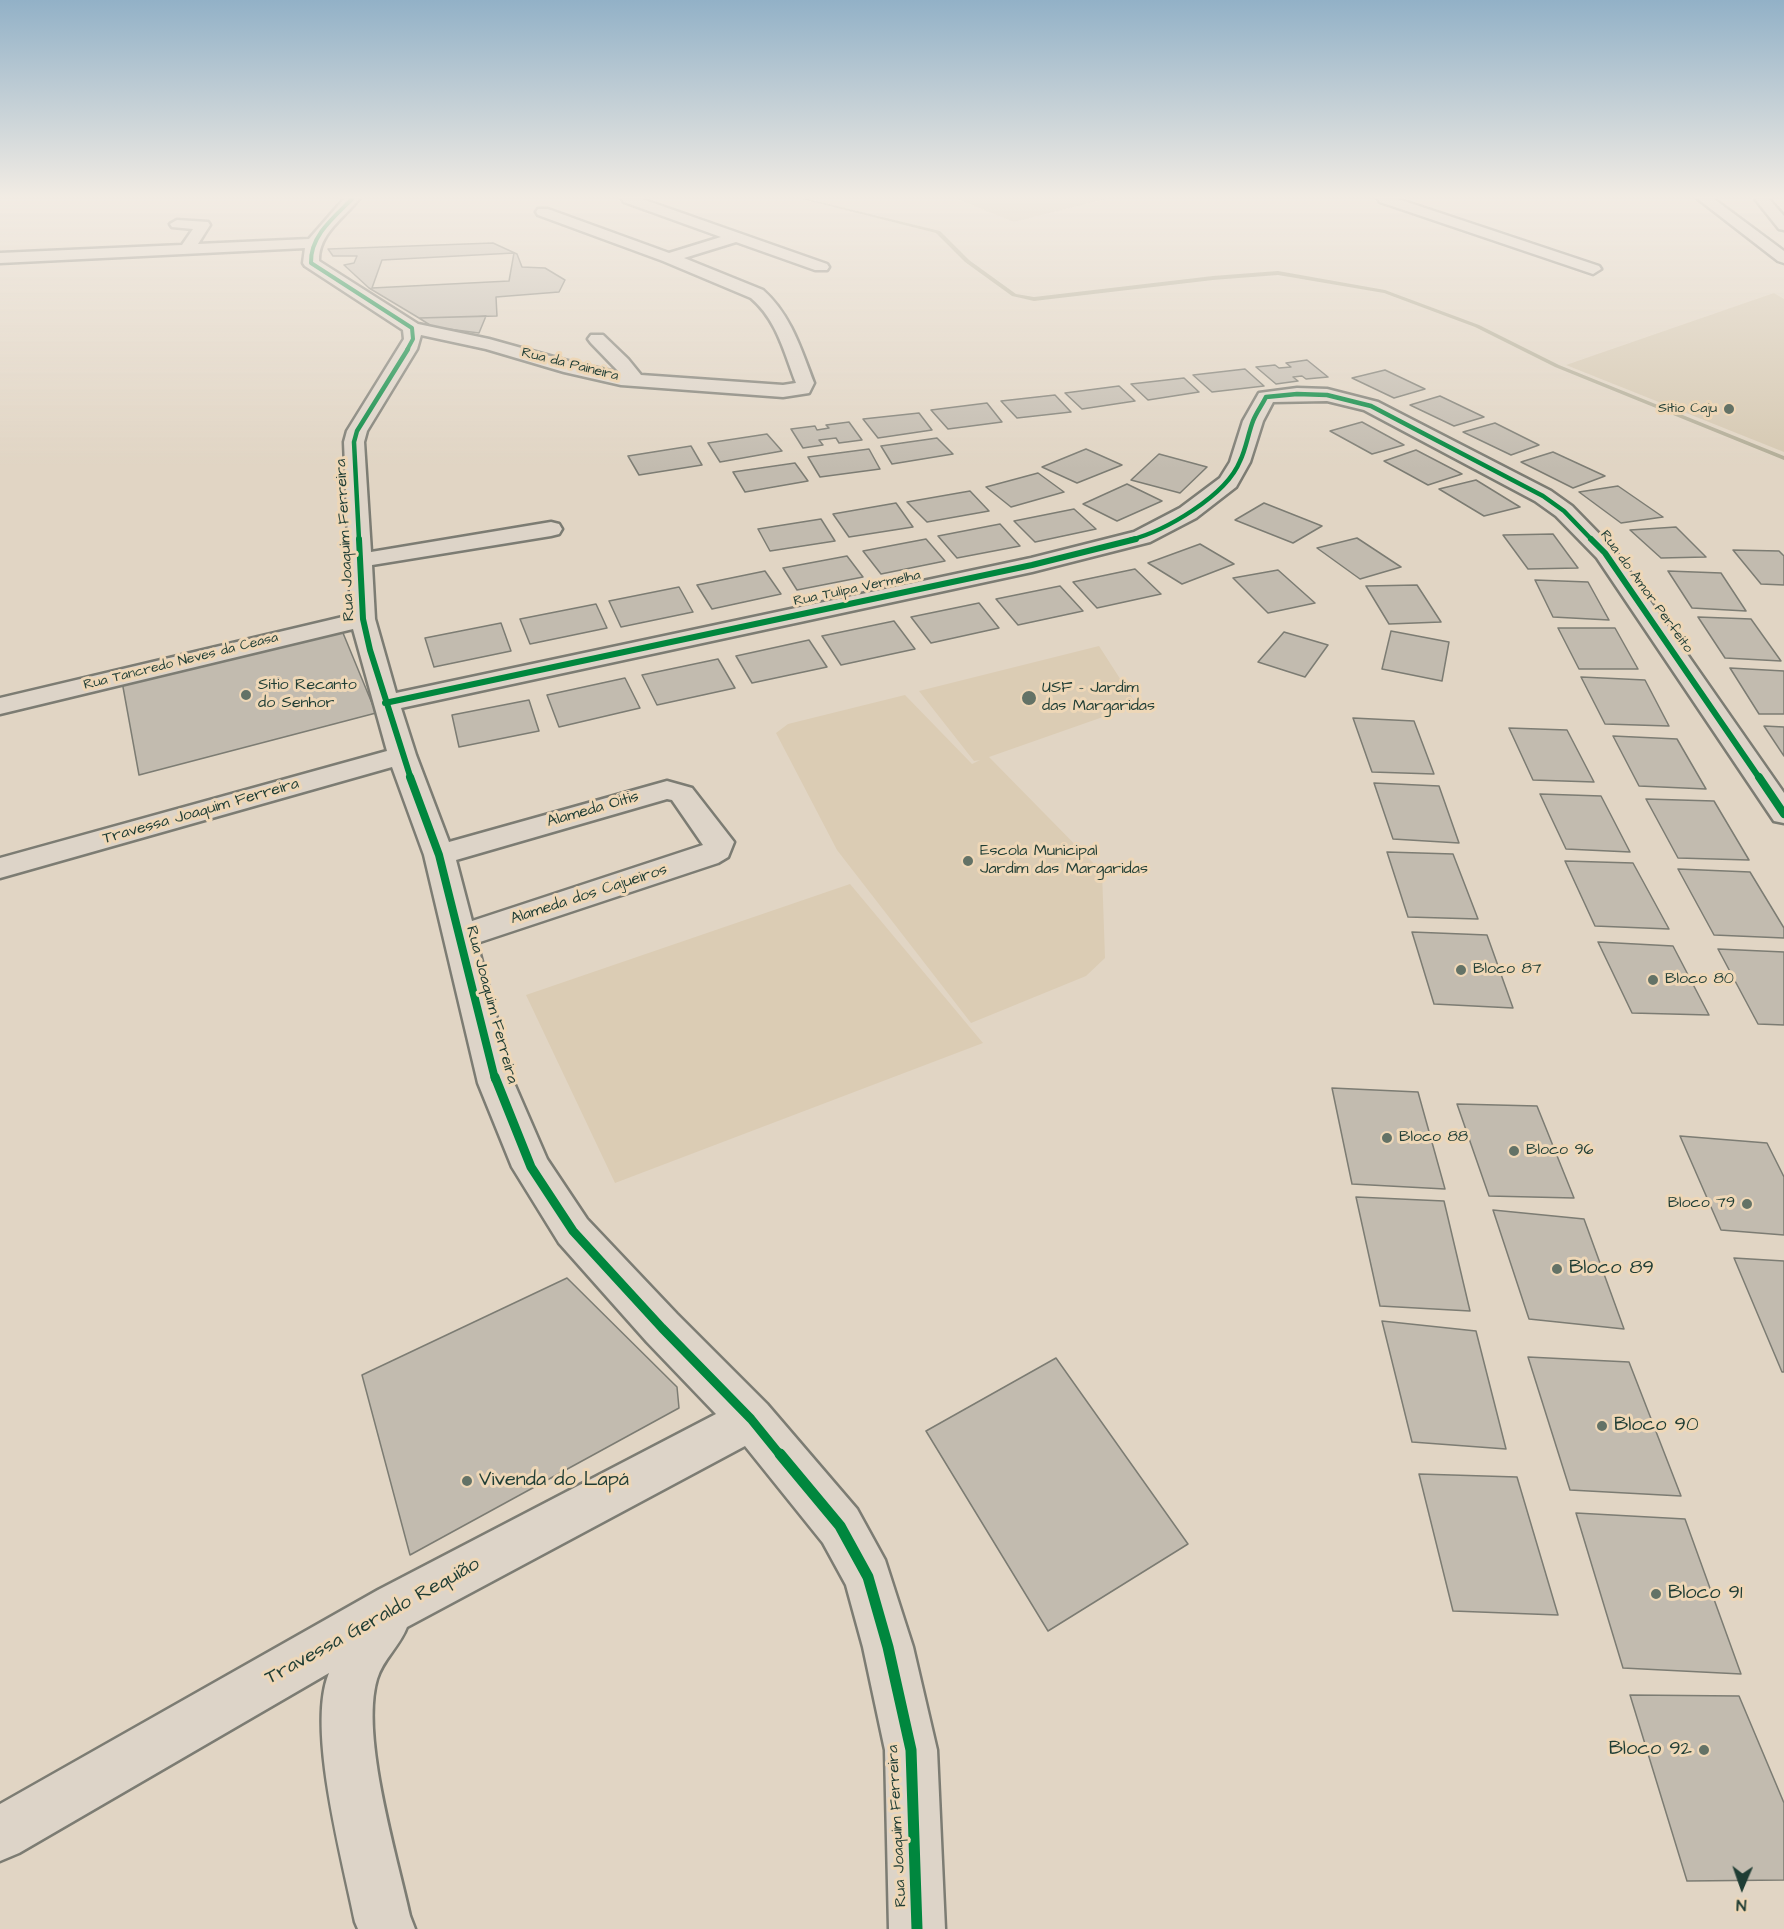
<!DOCTYPE html>
<html>
<head>
<meta charset="utf-8">
<style>
  body { margin:0 }
  #map { position:relative; width:1784px; height:1929px; overflow:hidden; background:#e1d5c4; font-family:"Architects Daughter",sans-serif }
  canvas { display:block }
  .north { position:absolute; left:1712px; top:1857px; width:60px; height:60px; -webkit-text-stroke:4px #eed7b7; paint-order:stroke; rotate:182deg; font-size:16px; font-weight:700; line-height:24px; text-align:center; color:#1f3d34 }
  .north::after { content:''; display:block; margin:auto; width:21px; height:27px; background:#1f3d34; clip-path:polygon(50% 0,100% 100%,50% 72%,0 100%) }
</style>
</head>
<body>
<div id="map">
<canvas width="1784" height="1929"></canvas>
<div class="north">N</div>
</div>
<script>
const ctx = document.querySelector('canvas').getContext('2d');
ctx.lineJoin = 'round';
function fill(path, color) {
  ctx.fillStyle = color;
  ctx.fill(path, 'evenodd');
}
function strokePath(path, color, width, dash) {
  ctx.strokeStyle = color;
  ctx.lineWidth = width;
  ctx.lineCap = dash ? 'butt' : 'round';
  ctx.setLineDash(dash || []);
  ctx.stroke(path);
}
function label(font, color, halo, rows, align = 'center') {
  ctx.font = font + ' "Architects Daughter",sans-serif';
  ctx.lineWidth = 6;
  ctx.setLineDash([]);
  ctx.textBaseline = 'middle';
  ctx.strokeStyle = halo;
  ctx.fillStyle = color;
  for (const [text, x, y, turn = 0] of rows) {
    ctx.save();
    ctx.translate(x, y);
    ctx.rotate((+turn || 0) * Math.PI / 180);
    ctx.textAlign = isNaN(turn) ? turn : align;
    if (halo) ctx.strokeText(text, 0, 0);
    ctx.fillText(text, 0, 0);
    ctx.restore();
  }
}
fill(new Path2D(`
  M1099,646L1137,705L989,757L1102,872L1105,958L1086,976L971,1023L837,850L776,733L788,724L905,695L972,764L980,760L974,761L919,691Z
  M850,884L983,1043L615,1183L526,995Z`), '#dbccb4');
fill(new Path2D(`
  M957,199H1105L1014,222Z
  M1774,293L1784,299V452L1566,365Z`), '#d5c8b1');
fill(new Path2D(`
  M802,199H808L940,231L969,260L1016,294L1034,297L1213,276L1278,271L1385,290L1479,325L1559,365L1784,456V460L1555,367L1475,327L1384,293L1278,275L1213,280L1034,301L1012,296L965,262L936,233Z`), '#b1ac96');
const building = new Path2D(`
  M493,243L517,254L522,267L545,268L565,280L559,292L496,297L497,316L419,318L369,288L344,265L354,263L357,256H333L328,249Z
  M514,253L509,281L372,288L382,260Z
  M486,316L479,333L433,327L419,318Z
  M1307,360L1328,377L1306,379L1302,376L1293,377L1298,381L1276,384L1256,367L1275,365L1279,368L1291,367L1286,363Z
  M1245,369L1264,386L1212,392L1193,375Z
  M1385,370L1425,389L1394,398L1352,378Z
  M1184,378L1199,392L1148,400L1131,384Z
  M1119,386L1135,401L1082,409L1065,393Z
  M1055,395L1071,412L1017,418L1001,401Z
  M1440,396L1484,417L1454,426L1410,405Z
  M987,403L1002,422L948,429L931,410Z
  M919,413L932,430L878,438L863,419Z
  M849,422L862,440L839,443L836,438L819,440L823,445L803,448L791,429L815,426L817,430L829,428L826,425Z
  M1362,422L1404,445L1372,454L1330,431Z
  M1495,423L1539,445L1511,455L1463,432Z
  M767,434L782,451L720,462L708,443Z
  M937,438L953,454L892,464L881,446Z
  M691,446L702,465L639,475L628,456Z
  M869,449L880,469L820,477L808,457Z
  M1086,449L1122,465L1077,483L1042,467Z
  M1416,450L1462,474L1428,485L1384,461Z
  M1553,452L1605,476L1573,488L1521,462Z
  M1159,454L1207,467L1180,493L1131,480Z
  M795,463L808,481L745,492L733,472Z
  M1038,473L1064,492L1011,507L986,487Z
  M1476,480L1520,507L1484,516L1439,489Z
  M1127,484L1162,501L1117,521L1083,504Z
  M1618,486L1663,517L1621,523L1579,492Z
  M970,491L989,511L927,522L907,502Z
  M896,503L913,527L849,537L833,514Z
  M1264,503L1322,526L1293,543L1235,520Z
  M1074,509L1096,529L1035,542L1014,521Z
  M821,519L835,541L770,551L758,529Z
  M1000,524L1020,546L957,558L938,536Z
  M1676,527L1706,557L1661,558L1630,530Z
  M1553,534L1578,568L1528,569L1503,535Z
  M1357,538L1401,567L1360,579L1317,548Z
  M926,539L945,561L881,574L863,551Z
  M1200,544L1234,564L1182,584L1148,563Z
  M1733,550L1779,551L1784,556V585L1761,584Z
  M847,556L863,577L797,590L783,568Z
  M1135,569L1161,594L1097,608L1073,582Z
  M1278,570L1315,603L1268,613L1233,578Z
  M765,571L781,594L712,609L697,585Z
  M1668,571L1721,573L1746,611L1692,608Z
  M1535,580L1588,582L1609,620L1553,617Z
  M1417,585L1441,622L1389,624L1366,586Z
  M1060,586L1083,611L1018,625L996,599Z
  M679,587L693,612L621,627L609,601Z
  M979,603L999,628L931,643L911,617Z
  M596,604L607,628L530,644L520,619Z
  M1698,617L1751,619L1781,661L1725,658Z
  M894,621L915,649L841,665L822,636Z
  M501,623L511,651L434,667L425,638Z
  M326,628L343,633L376,713L139,775L121,676Z
  M1558,628H1615L1638,669H1579Z
  M1391,631L1449,642L1442,681L1382,669Z
  M1284,632L1328,645L1305,677L1258,662Z
  M809,640L827,667L752,683L736,656Z
  M718,659L735,688L657,705L642,675Z
  M1730,668L1784,671V714H1759Z
  M1581,677L1645,680L1669,726L1605,724Z
  M625,678L640,708L559,727L547,695Z
  M529,700L539,731L459,747L452,715Z
  M1353,718L1414,721L1434,774L1372,772Z
  M1764,726L1784,727V756Z
  M1509,728L1567,730L1594,782L1533,780Z
  M1613,736L1677,739L1706,789L1639,786Z
  M1374,783L1439,786L1459,843L1393,839Z
  M1540,794L1601,796L1630,852L1566,849Z
  M1646,799L1714,801L1749,860L1678,858Z
  M1387,852L1453,854L1478,919L1408,917Z
  M1565,861L1633,863L1669,929L1595,926Z
  M1678,869L1750,872L1784,928V938L1714,935Z
  M1412,932L1487,935L1513,1008L1434,1004Z
  M1598,942L1673,946L1709,1015L1632,1013Z
  M1718,949L1784,952V1025L1758,1024Z
  M1332,1088L1418,1092L1445,1189L1352,1184Z
  M1457,1104L1537,1106L1574,1198L1489,1196Z
  M1680,1136L1767,1143L1784,1177V1235L1721,1230Z
  M1356,1197L1444,1201L1470,1311L1380,1306Z
  M1493,1210L1584,1219L1624,1329L1529,1319Z
  M1734,1258L1784,1261V1372H1782Z
  M567,1278L677,1387L679,1408L410,1555L362,1375Z
  M1382,1321L1476,1331L1506,1449L1412,1442Z
  M1528,1357L1629,1362L1681,1496L1570,1490Z
  M1056,1358L1188,1544L1048,1631L926,1431Z
  M1419,1474L1517,1477L1558,1615L1453,1611Z
  M1576,1513L1685,1519L1741,1674L1623,1668Z
  M1630,1695L1739,1696L1784,1803V1880L1687,1881Z`);
fill(building, '#c2bbaf');
strokePath(building, '#7c7c73', 1.5);
const minor = new Path2D(`
  M344,199H359C344,218 318,234 319,261L418,324L489,339L575,363L620,373L591,343L588,339L591,335H603L628,359L641,375L783,385L796,383C784,352 777,320 751,298L663,261L538,215L536,212L538,209H548L669,253L721,237L624,202L622,199H642L827,264L829,267L827,270H815L736,242L684,258L763,290C791,315 801,349 814,383L809,393L783,397L621,385L564,372L486,349L421,335L417,349L367,431L364,442L371,552L551,522L559,524L562,529L559,534L551,536L372,565L375,619L396,693L1031,558L1134,532L1180,508L1220,478L1230,462L1243,421L1259,393L1297,388L1327,389L1378,402L1551,491L1572,506L1613,548L1784,793V823L1774,821L1597,558L1556,516L1535,501L1364,410L1327,401L1273,402L1263,421L1250,462L1236,487L1196,518L1150,542L1032,572L401,708L416,755L449,842L667,781L692,788L734,842L728,857L718,863L477,943L514,1083L547,1159L587,1219L677,1314L767,1404L857,1509L885,1560L913,1647L937,1750L945,1929H889L885,1750L863,1647L846,1585L823,1543L745,1446L407,1627C400,1646 383,1659 377,1679C360,1736 397,1856 410,1916L415,1929H358L355,1922C343,1861 306,1728 329,1673L19,1853L0,1861V1804L378,1590L716,1414L647,1342L559,1243L512,1167L478,1083L424,855L392,767L0,878V858L387,751L353,629L0,714V698L351,615L344,442L347,431L404,339L403,330L305,266L303,263L305,248L0,263V253L182,245L193,229L172,227L170,224L177,220L208,222L210,225L198,244L309,239ZM667,799L672,800L703,845L472,921L456,860Z
  M1378,199H1398L1599,266L1601,269L1593,274L1587,272L1380,202Z`);
const highway = new Path2D(`
  M1698,199H1714L1784,251V263L1778,261Z
  M1755,199H1769L1784,216V230L1779,229Z`);
strokePath(minor, '#7c7c73', 5);
strokePath(highway, '#7c7c73', 5);
fill(minor, '#ddd4c8');
fill(highway, '#ddd4c8');
strokePath(new Path2D(`
  M352,199C334,217 310,236 311,263L412,328L413,339L407,350`), '#00873e', 4);
strokePath(new Path2D(`
  M359,540L354,442L357,431L408,349
  M1130,540C1165,531 1226,496 1240,461C1246,449 1248,434 1253,421C1256,413 1262,405 1266,397L1297,394L1327,395L1371,406L1543,496L1564,511L1592,540`), '#00873e', 4.5);
strokePath(new Path2D(`
  M359,539L363,619L370,650L411,779
  M1591,539L1605,553L1760,779
  M385,703L1032,565L1136,539`), '#00873e', 6);
strokePath(new Path2D(`
  M410,777L439,855L495,1079
  M1759,777L1784,814`), '#00873e', 8);
strokePath(new Path2D(`
  M495,1077L531,1167L573,1231L662,1328L751,1419L781,1456`), '#00873e', 9);
strokePath(new Path2D(`
  M780,1454L840,1526L868,1577L888,1647L911,1750L917,1929`), '#00873e', 11);
const sky = ctx.createLinearGradient(0, 0, 0, 469);
sky.addColorStop(0, '#92b1c7');
sky.addColorStop(0.42, '#f2ece4');
sky.addColorStop(1, '#f2ece400');
ctx.fillStyle = sky;
ctx.fillRect(0, 0, 1784, 469);
for (const [x, y, r, color] of [
  [1729,409,6,"#637266"],
  [246,695,6,"#637266"],
  [1029,698,8,"#637266"],
  [968,861,6,"#637266"],
  [1461,970,6,"#637266"],
  [1653,980,6,"#637266"],
  [1387,1138,6,"#637266"],
  [1514,1151,6,"#637266"],
  [1747,1204,6,"#637266"],
  [1557,1269,6,"#637266"],
  [1602,1426,6,"#637266"],
  [467,1481,6,"#637266"],
  [1656,1594,6,"#637266"],
  [1704,1750,6,"#637266"]
]) {
  const dot = new Path2D();
  dot.arc(x, y, r, 0, 2 * Math.PI);
  ctx.fillStyle = color;
  ctx.fill(dot);
  strokePath(dot, '#eed7b7', 2);
}
label('14px', '#1f3d34', '#eed7b7', [
  ["Rua da Paineira",570,365,14],
  ["Rua Tulipa Vermelha",857,589,-12],
  ["Rua do Amor Perfeito",1646,592,54],
  ["Rua Tancredo Neves da Ceasa",181,662,-14]
]);
label('14px', '#1f3d34', '#eed7b7', [
  ["Sítio Caju",1717,409]
], 'right');
label('16px', '#1f3d34', '#eed7b7', [
  ["Rua Joaquim Ferreira",346,540,-93],
  ["Alameda Oitis",593,810,-16],
  ["Travessa Joaquim Ferreira",201,812,-16],
  ["Alameda dos Cajueiros",589,895,-18],
  ["Rua Joaquim Ferreira",491,1005,75],
  ["Rua Joaquim Ferreira",898,1826,-93]
]);
label('16px', '#1f3d34', '#eed7b7', [
  ["Sítio Recanto",258,686],
  ["do Senhor",258,704],
  ["USF - Jardim",1042,689],
  ["das Margaridas",1042,707],
  ["Escola Municipal",980,852],
  ["Jardim das Margaridas",980,870],
  ["Bloco 87",1473,970],
  ["Bloco 80",1665,980],
  ["Bloco 88",1399,1138],
  ["Bloco 96",1526,1151],
  ["Bloco 79",1735,1204,"right"]
], 'left');
label('20px', '#1f3d34', '#eed7b7', [
  ["Bloco 89",1569,1269],
  ["Bloco 90",1614,1426],
  ["Vivenda do Lapá",479,1481],
  ["Bloco 91",1668,1594],
  ["Bloco 92",1692,1750,"right"]
], 'left');
label('20px', '#1f3d34', '#eed7b7', [
  ["Travessa Geraldo Requião",373,1622,-29]
]);
</script>
</body>
</html>
